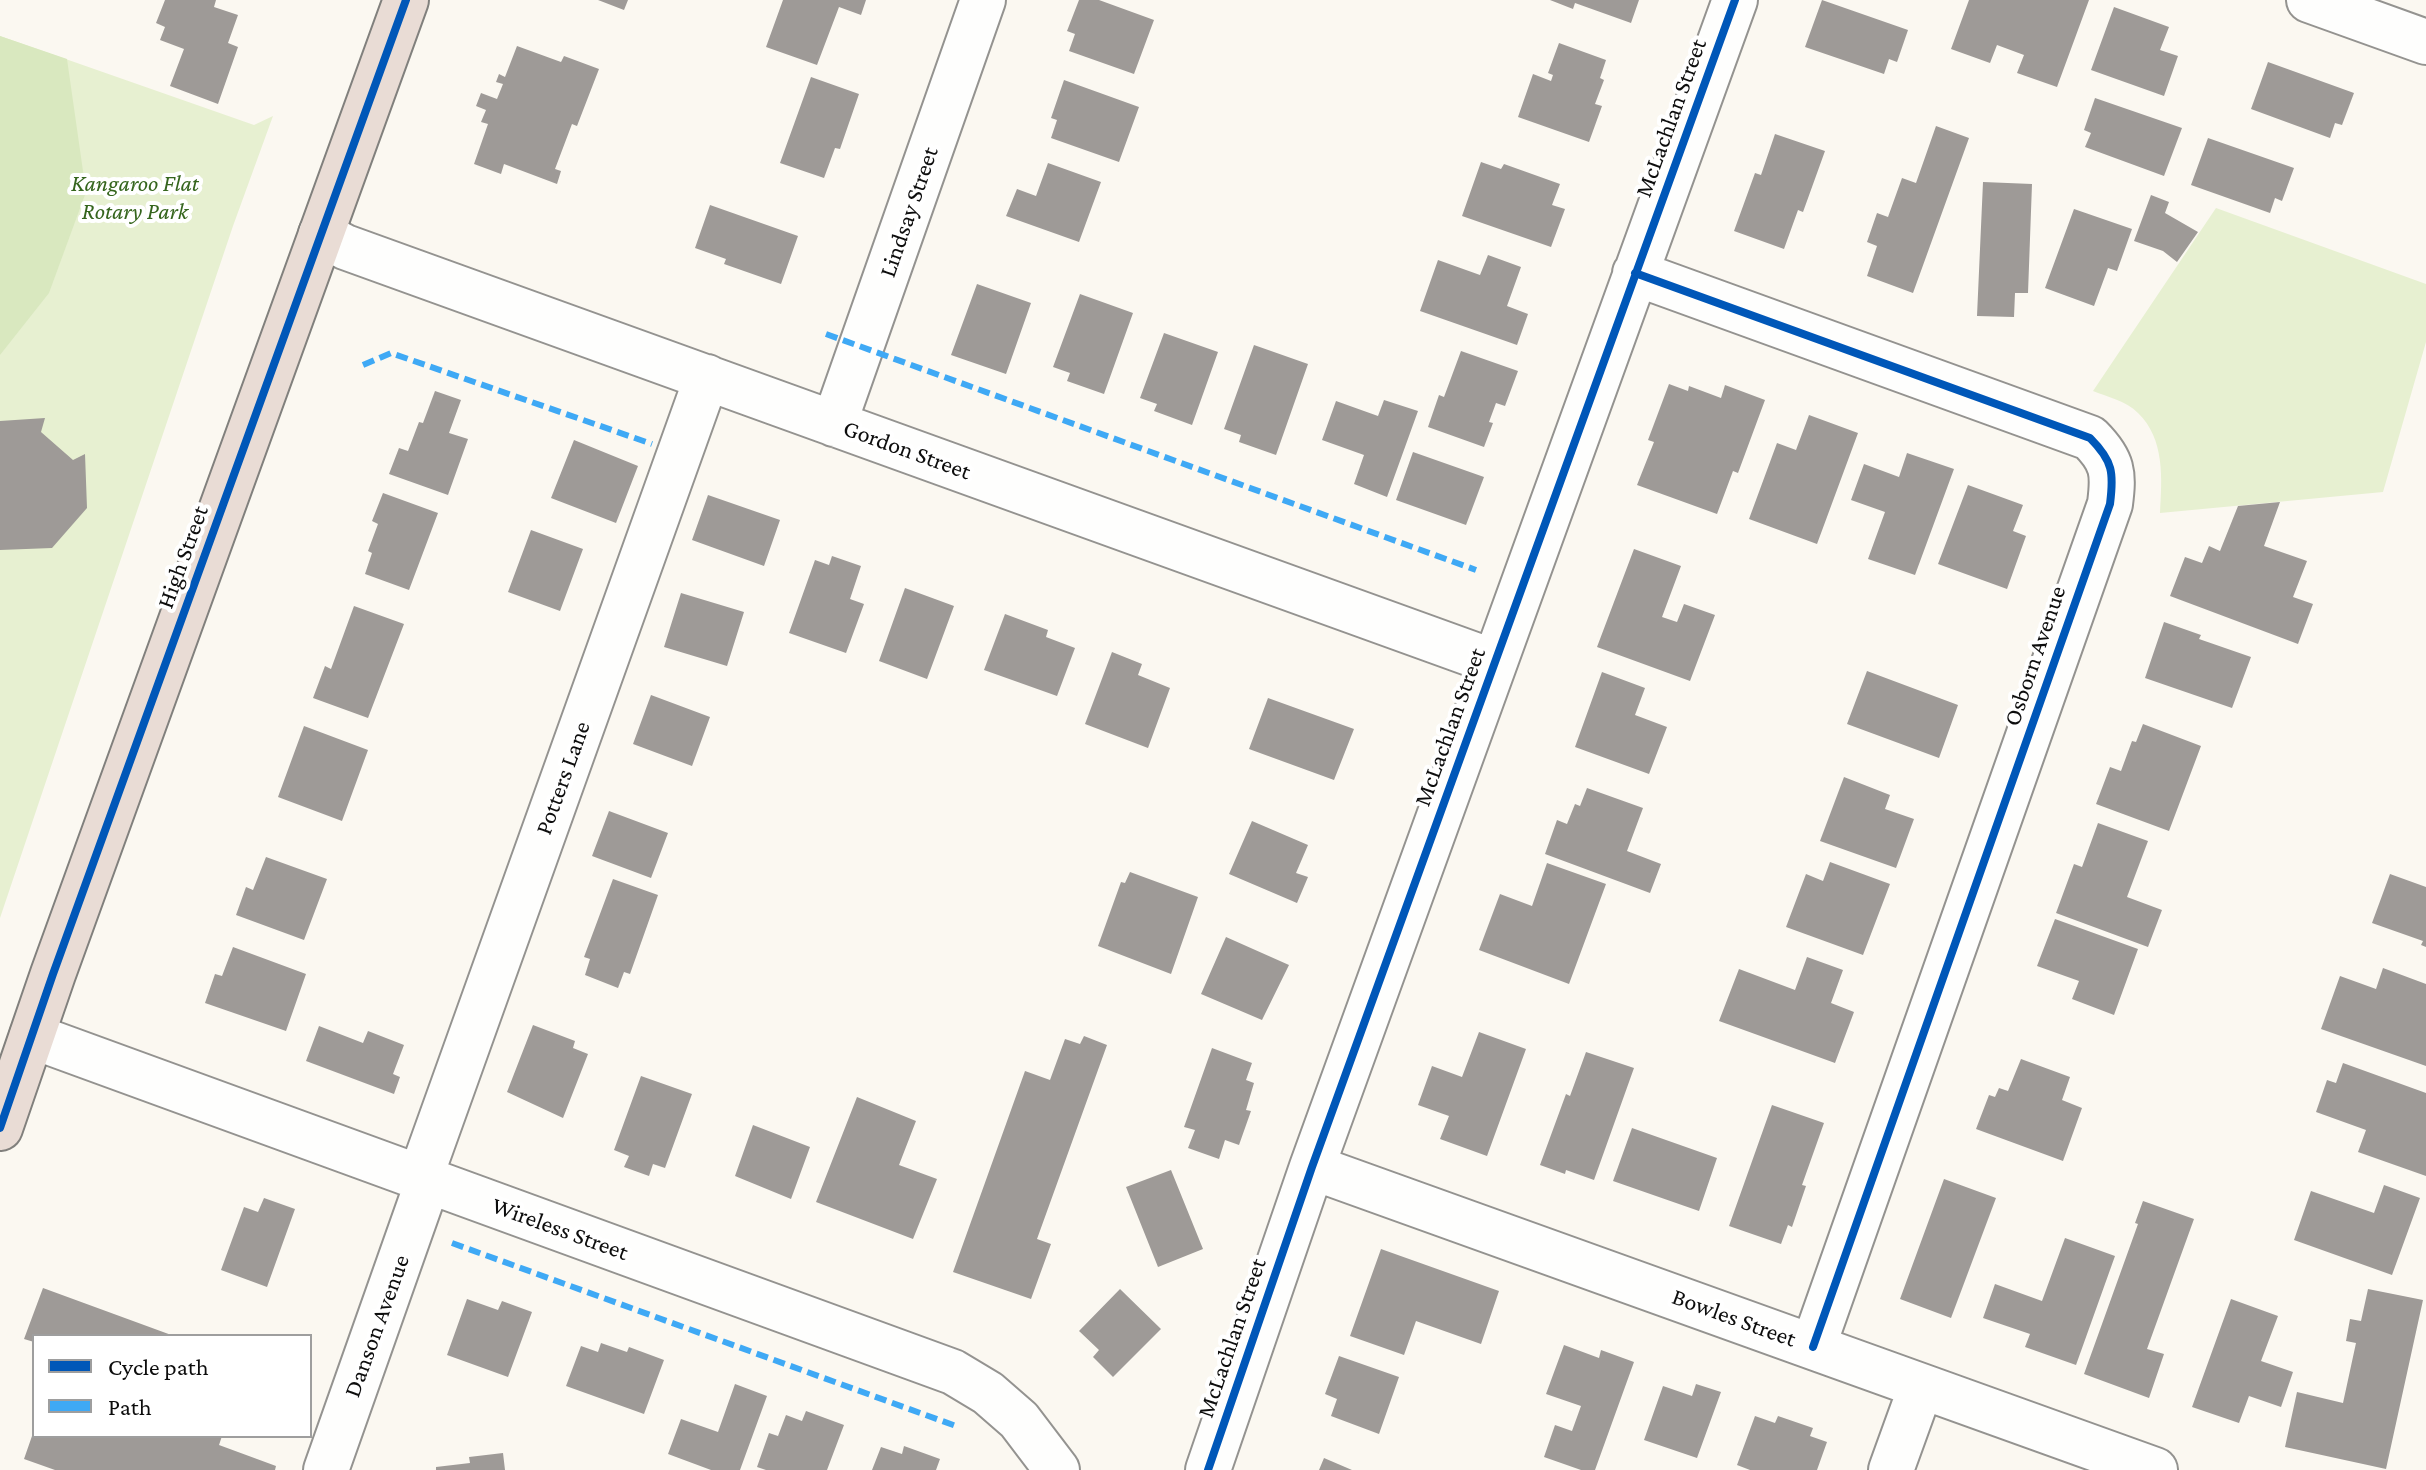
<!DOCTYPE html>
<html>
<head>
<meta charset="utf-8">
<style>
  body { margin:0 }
  #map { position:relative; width:2426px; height:1470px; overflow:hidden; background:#fbf8f1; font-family:"Crimson Pro",serif }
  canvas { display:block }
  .legend { position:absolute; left:32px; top:1334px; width:280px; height:104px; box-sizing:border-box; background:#fff; border:2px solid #9e9e9e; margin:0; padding:10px 14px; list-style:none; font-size:24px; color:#0d0d0d }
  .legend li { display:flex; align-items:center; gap:16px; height:40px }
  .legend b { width:40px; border:2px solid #9e9e9e }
</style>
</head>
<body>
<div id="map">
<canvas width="2426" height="1470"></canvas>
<ul class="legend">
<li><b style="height:10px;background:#0057b8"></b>Cycle path</li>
<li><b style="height:10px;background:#3fa9f5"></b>Path</li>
</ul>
</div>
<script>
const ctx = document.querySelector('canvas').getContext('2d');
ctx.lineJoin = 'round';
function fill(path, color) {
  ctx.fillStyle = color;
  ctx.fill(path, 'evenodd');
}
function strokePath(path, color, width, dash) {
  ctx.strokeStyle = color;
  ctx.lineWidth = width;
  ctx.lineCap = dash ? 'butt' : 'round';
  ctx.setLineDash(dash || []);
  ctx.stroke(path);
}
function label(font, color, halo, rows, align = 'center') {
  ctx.font = font + ' "Crimson Pro",serif';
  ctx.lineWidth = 8;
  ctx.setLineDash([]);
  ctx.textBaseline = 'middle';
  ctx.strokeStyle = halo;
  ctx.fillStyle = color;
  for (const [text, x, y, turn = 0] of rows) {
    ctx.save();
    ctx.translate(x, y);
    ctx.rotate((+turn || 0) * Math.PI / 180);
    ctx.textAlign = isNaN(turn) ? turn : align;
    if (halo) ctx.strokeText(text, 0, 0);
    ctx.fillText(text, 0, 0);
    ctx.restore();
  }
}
fill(new Path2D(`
  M0,36L254,125L273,116L233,226L0,918Z
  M2216,208L2426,284V342L2383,492L2160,513C2162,479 2165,439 2138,413C2126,401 2108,397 2093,391Z`), '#e7f0d1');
fill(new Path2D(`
  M0,36L67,59L86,192L49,293L0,355Z`), '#d9e8bf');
fill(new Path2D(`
  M165,0H216L214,7L238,15L228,43L238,47L218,104L170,86L184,49L160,40L165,27L156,23Z
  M598,0H628L624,10Z
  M783,0H866L861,15L839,7L817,65L766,47Z
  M1079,0H1099L1154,20L1134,74L1069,51L1075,34L1067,31Z
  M1550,0H1639L1631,23L1575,3L1573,9Z
  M1822,0L1908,30L1897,62L1889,59L1884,74L1805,47Z
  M1969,0H2089L2057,87L2017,73L2024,55L1997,45L1990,63L1951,49Z
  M2114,7L2169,27L2160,50L2178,56L2164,96L2091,70Z
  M1559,43L1606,60L1600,78L1604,80L1595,104L1602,106L1589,142L1518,117L1533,74L1551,81L1553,75L1548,73Z
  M517,46L561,62L564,56L599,69L577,126L572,124L555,169L561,171L557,184L504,164L501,174L474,164L488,124L481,122L486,110L476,106L481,93L497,99L503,84L496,82L499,74L505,77Z
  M2268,62L2354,93L2342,125L2335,123L2330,138L2251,109Z
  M811,77L859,94L840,149L835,148L824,178L780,163Z
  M1064,80L1139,107L1119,162L1051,138L1057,120L1051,118Z
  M2095,98L2182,128L2164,176L2085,147L2091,133L2084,130Z
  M1936,126L1969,138L1913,293L1867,276L1877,246L1867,242L1877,213L1888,217L1902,178L1916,183Z
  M1775,134L1825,151L1803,212L1798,210L1784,249L1734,231L1755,173L1761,175Z
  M2208,138L2294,168L2282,201L2275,198L2270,213L2191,185Z
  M1481,162L1501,169L1504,164L1560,184L1552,205L1565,209L1551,247L1462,216Z
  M1048,163L1101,182L1079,242L1006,216L1017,189L1036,196Z
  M1983,182L2032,184L2028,293H2015L2014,317L1977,316Z
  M2151,195L2169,202L2165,213L2198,232L2177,262L2163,251L2134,241Z
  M710,205L798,236L781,284L724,264L726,259L695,248Z
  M2074,209L2132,229L2117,271L2108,268L2094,306L2045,288Z
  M1488,255L1521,267L1507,306L1528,314L1517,345L1420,311L1438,260L1480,275Z
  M977,284L1031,303L1006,374L951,355Z
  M1080,294L1133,313L1104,394L1067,381L1070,373L1053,367Z
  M1164,333L1218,352L1192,425L1154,411L1157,404L1140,398Z
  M1254,345L1308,364L1276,455L1239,442L1241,435L1224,429Z
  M1461,351L1518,371L1505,406L1496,403L1489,422L1493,423L1484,447L1428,427L1439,395L1444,397Z
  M1669,384L1688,391L1689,386L1721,398L1725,385L1765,400L1738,473L1733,471L1717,514L1637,485L1654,442L1648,440Z
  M435,391L461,400L449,433L468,439L448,495L389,474L399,448L408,451L419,422L423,423Z
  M1384,400L1418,411L1387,497L1354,484L1364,455L1322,440L1336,401L1378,416Z
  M1809,415L1858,433L1817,544L1749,519L1777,443L1796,450Z
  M45,418L41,432L73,460L85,454L87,508L52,548L0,550V421Z
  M574,440L638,466L616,523L551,498Z
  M1413,452L1484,477L1466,525L1396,500Z
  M1907,453L1954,469L1915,575L1868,559L1885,512L1851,500L1864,464L1899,477Z
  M1968,485L2023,505L2013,531L2026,536L2007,589L1938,564Z
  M383,493L438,513L409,590L365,574L372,553L368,551L378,524L372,521Z
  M708,495L780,520L764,566L692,540Z
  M2280,502L2264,546L2307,561L2293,597L2313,604L2298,644L2170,596L2185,557L2202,563L2209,546L2220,551L2238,506Z
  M531,530L583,549L560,611L508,592Z
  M1634,549L1681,566L1662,617L1677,622L1684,604L1715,615L1690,681L1597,647Z
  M832,556L861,566L850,599L864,604L846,653L789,633L815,560L829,565Z
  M905,588L954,606L927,679L879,661Z
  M681,593L744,612L727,666L664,647Z
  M354,606L404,624L368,718L313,698L325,666L331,669Z
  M1005,614L1048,630L1046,637L1075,648L1057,696L984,670Z
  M2164,622L2201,635L2199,639L2251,657L2232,708L2145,678Z
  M1112,652L1142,664L1138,675L1170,688L1148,748L1085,724Z
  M1867,671L1958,705L1939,758L1847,724Z
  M1602,672L1645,688L1635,715L1667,727L1649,774L1575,747Z
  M651,695L710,717L692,766L633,744Z
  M1268,698L1354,729L1334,780L1249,749Z
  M2143,724L2201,746L2169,831L2096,804L2110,767L2121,771L2132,741L2136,742Z
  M304,726L368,750L342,821L278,797Z
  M1844,777L1890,795L1885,809L1914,819L1896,868L1820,841Z
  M1587,788L1643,808L1627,851L1661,864L1650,893L1545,854L1557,820L1567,824L1575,804L1580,806Z
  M609,811L668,833L651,878L592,856Z
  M1252,821L1308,845L1296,873L1308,877L1297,903L1229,874Z
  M2098,823L2148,841L2127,897L2162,910L2148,947L2056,913L2074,864L2082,867Z
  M266,857L327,879L304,940L236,915L246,887L253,890Z
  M1830,862L1890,884L1863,955L1786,927L1806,874L1823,881Z
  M1547,863L1606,884L1569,984L1479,950L1500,894L1532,906Z
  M1130,872L1198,897L1171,974L1098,946L1121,882L1125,883Z
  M2390,874L2426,887V947L2421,945L2423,941L2372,923Z
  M613,879L658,895L630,974L624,972L618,988L585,975L590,959L584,957Z
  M2055,919L2138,949L2114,1015L2072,999L2079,981L2037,966Z
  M1226,937L1289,965L1262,1020L1201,994Z
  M233,947L306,974L286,1031L205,1003L215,974L222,976Z
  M1807,957L1843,970L1831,1003L1854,1012L1835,1063L1719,1021L1739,969L1795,990Z
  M2383,968L2426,984V1066L2321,1029L2340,976L2376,989Z
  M533,1025L575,1041L573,1048L588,1054L563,1118L507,1092Z
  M319,1026L363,1043L368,1031L404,1045L393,1074L400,1077L394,1094L306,1061Z
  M1479,1032L1526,1049L1487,1156L1440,1139L1449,1116L1418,1105L1432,1066L1462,1077Z
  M1084,1036L1107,1045L1037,1239L1051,1244L1031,1299L953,1272L1025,1071L1050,1080L1065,1039L1080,1044Z
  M1212,1048L1252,1063L1246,1080L1254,1083L1246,1110L1251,1111L1239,1145L1225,1140L1219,1159L1188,1148L1195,1130L1184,1127Z
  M1586,1052L1634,1068L1594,1180L1566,1170L1565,1174L1540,1165L1566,1094L1570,1096Z
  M2021,1059L2070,1077L2062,1100L2082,1108L2063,1161L1976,1129L1989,1095L1995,1097L1999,1088L2008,1091Z
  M2343,1063L2426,1093V1176L2358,1152L2366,1130L2316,1112L2327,1080L2336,1083Z
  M641,1076L692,1094L665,1168L653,1164L649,1176L624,1167L629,1156L614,1150Z
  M857,1097L916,1121L899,1165L937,1179L913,1239L816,1202Z
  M1772,1105L1824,1123L1802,1185L1806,1186L1792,1227L1788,1225L1781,1244L1729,1226Z
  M753,1125L810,1147L791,1199L735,1176Z
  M1632,1128L1717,1158L1699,1211L1613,1181Z
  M1171,1170L1203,1249L1158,1267L1126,1187Z
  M1944,1179L1996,1198L1951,1318L1900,1299Z
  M2384,1185L2420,1198L2392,1275L2294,1240L2311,1191L2374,1213Z
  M264,1198L295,1209L267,1287L221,1270L244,1207L258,1212Z
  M2143,1201L2194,1219L2147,1349L2164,1354L2149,1398L2084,1374L2138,1224L2135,1223Z
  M2065,1238L2115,1256L2076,1365L2025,1347L2030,1334L1983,1318L1995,1284L2042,1301Z
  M1381,1249L1499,1291L1481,1344L1416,1321L1404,1355L1350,1336Z
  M43,1288L174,1336H34V1342L24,1339Z
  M1120,1289L1161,1329L1113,1377L1093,1357L1099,1350L1079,1331Z
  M2368,1289L2423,1300L2386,1469L2285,1447L2297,1392L2343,1403L2356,1343L2346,1341L2350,1319L2361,1321Z
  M467,1299L498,1310L502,1301L532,1312L508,1377L447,1355Z
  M2231,1299L2278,1316L2261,1361L2293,1372L2281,1407L2249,1396L2239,1423L2192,1407Z
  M601,1343L627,1352L629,1347L664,1360L644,1414L566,1386L581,1346L598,1352Z
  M1564,1345L1599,1358L1601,1350L1634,1362L1595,1470H1581L1544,1457L1555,1425L1572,1431L1581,1406L1546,1394Z
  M1339,1356L1399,1377L1379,1434L1331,1416L1337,1399L1325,1394Z
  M735,1384L767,1396L740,1470H711L668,1454L681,1419L718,1432Z
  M1696,1384L1721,1392L1697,1458L1644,1440L1663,1386L1692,1396Z
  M806,1411L844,1425L827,1470H766L757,1467L769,1433L778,1436L786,1415L802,1421Z
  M1755,1416L1775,1423L1778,1416L1813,1428L1810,1436L1827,1442L1817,1470H1750L1737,1465Z
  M32,1436H222L219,1445L276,1466L275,1470H55L24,1459Z
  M904,1446L940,1459L936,1470H872L881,1447L902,1454Z
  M503,1453L505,1470H436V1467L470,1463L469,1457Z
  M1324,1458L1352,1470H1319Z`), '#9e9a97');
const minor = new Path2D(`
  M2309,0L2426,42
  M321,234L345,247L1494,662
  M1635,273L2090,438C2113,461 2114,473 2110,504L1813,1347
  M834,424L983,0
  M32,1036L953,1372L988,1393L1019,1420L1057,1470
  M1312,1167L2155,1470
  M420,1178L707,377
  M326,1470L428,1181
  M1208,1470L1312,1167L1735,0
  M1891,1470L1921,1387`);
const highway = new Path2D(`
  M0,1128L53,974L406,0`);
strokePath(minor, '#949390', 48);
strokePath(highway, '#81807d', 48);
strokePath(minor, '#fefefd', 44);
strokePath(highway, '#e9dcd5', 44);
strokePath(new Path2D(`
  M826,334L1476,570
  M363,365L391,353L652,444
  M452,1243L956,1426`), '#3fa9f5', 6, [12, 6]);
strokePath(new Path2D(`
  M1635,273L2090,438C2113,461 2114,473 2110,504L1813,1347
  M0,1128L53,974L406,0
  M1208,1470L1312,1167L1735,0`), '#0057b8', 8);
label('24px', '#0d0d0d', '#fff', [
  ["McLachlan Street",1671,118,-70],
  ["Lindsay Street",909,212,-71],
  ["Gordon Street",907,450,20],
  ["High Street",183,557,-70],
  ["Osborn Avenue",2035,656,-71],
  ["McLachlan Street",1450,727,-70],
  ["Potters Lane",563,778,-70],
  ["Wireless Street",560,1229,20],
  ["Bowles Street",1734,1318,20],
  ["Danson Avenue",377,1326,-70],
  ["McLachlan Street",1232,1338,-71]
]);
label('italic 24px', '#35651d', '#fff', [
  ["Kangaroo Flat",135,184],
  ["Rotary Park",135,212]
]);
</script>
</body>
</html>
